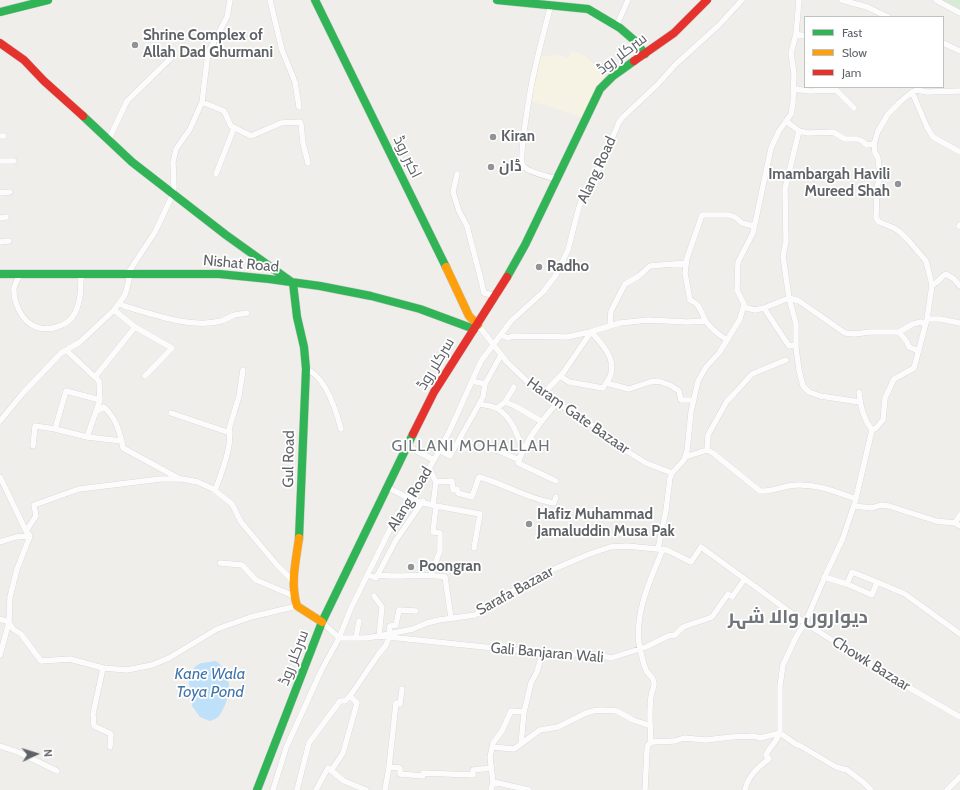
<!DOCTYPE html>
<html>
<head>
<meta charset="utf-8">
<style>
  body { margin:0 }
  #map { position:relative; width:960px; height:790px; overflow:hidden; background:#efeeea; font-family:Cabin,sans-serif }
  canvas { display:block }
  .legend { position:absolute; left:804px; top:16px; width:140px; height:72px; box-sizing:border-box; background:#fff; border:1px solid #bfc1c3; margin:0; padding:5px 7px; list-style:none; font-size:12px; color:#5f6368 }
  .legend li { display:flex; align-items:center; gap:8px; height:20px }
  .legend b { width:20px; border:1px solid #bfc1c3 }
  .north { position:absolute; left:16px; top:734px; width:40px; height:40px; -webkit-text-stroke:3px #fff; paint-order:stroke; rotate:86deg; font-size:11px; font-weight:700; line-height:16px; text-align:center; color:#5f6368 }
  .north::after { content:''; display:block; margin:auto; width:14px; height:18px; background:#5f6368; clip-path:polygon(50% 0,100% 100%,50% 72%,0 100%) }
</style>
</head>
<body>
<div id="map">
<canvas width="960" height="790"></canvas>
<ul class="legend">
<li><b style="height:5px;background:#30b455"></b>Fast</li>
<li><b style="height:5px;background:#ff9f0a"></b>Slow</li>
<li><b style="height:5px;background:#e5322d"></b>Jam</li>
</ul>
<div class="north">N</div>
</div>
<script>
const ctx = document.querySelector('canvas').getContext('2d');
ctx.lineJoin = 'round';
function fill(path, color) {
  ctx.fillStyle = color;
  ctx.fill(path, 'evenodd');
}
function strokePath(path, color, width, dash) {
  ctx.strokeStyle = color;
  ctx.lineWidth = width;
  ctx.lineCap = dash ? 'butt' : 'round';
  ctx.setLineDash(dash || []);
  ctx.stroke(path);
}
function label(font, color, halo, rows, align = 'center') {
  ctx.font = font + ' Cabin,Cairo,sans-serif';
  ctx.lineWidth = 3.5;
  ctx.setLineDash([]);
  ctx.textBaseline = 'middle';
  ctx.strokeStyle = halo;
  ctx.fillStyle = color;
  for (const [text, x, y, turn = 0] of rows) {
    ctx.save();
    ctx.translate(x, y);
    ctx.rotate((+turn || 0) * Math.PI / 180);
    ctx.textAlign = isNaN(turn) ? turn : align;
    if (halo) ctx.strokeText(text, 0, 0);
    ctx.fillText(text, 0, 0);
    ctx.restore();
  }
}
fill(new Path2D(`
  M572,51L584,55L609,80L585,118L529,100L537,59L544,56L559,55L568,58Z`), '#f7f3e4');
fill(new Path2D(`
  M936,0H960V13Z`), '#d8ebd6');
fill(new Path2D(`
  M216,661C232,673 232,693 223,709C222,711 220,715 218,717C216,719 212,720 210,721L200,717L192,706L194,693C186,685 187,673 197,665C202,662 211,662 216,661Z`), '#bfe0f9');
const street = new Path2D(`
  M270,0L282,50L295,82L299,107
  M842,0L867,7L888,17
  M936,0L960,13
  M551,5C545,27 539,50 534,73C531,85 518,159 523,166C528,172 549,177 557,179
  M616,27L628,0
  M796,34L805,36
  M943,43L960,51
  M836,87V90L854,108
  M794,89L810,91L836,90
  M912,92L927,127L933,137L960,152
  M202,102L224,111L231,126L251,136L281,123L300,122L301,124L303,143L308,163
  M786,121L799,131L808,133L833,132L845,139H857L862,141L867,145L874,144
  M799,131L785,189L786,241L783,256L789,298L796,324V348L799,370L803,386L809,392L820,396L860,402
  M0,136H4
  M109,139L127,101L172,57
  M0,161H14
  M216,174L234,128
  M457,174L453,192L459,211L467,226L480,276L484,293L497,296
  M0,193L10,192
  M0,218L6,217
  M959,226L960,225
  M0,242L9,241
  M20,274C18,279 15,284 14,288C13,301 21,319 32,325C46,333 68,327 75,313C81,301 81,287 81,274
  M932,285C939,283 940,277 946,274L954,279L960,286
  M119,303L124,306C152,314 192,329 221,321C226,320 230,316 235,315C238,314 243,314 247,313
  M743,307L755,310L764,308L789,298L799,301L845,333L854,334L871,332H899L913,324L921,322L925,325
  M764,308L789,346L796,345
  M114,310L135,327L172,348L145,376
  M927,319L932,285L926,261L909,241L900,232L894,228L879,222L876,218L877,188L880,175L878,158L875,153L874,144L878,131L888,114L900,102L912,92L917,90L927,92L960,91
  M478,325L507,362L535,389L613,438L625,450L646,463L672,473
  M610,326L611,311L625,284L639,276L650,266L686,263
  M899,332L907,342L909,347L919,351
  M501,335L508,338L513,336L567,337L590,332L620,323L648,320L687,322L706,321
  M727,340C719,335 713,330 707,323C700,313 702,305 690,300L685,273L687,258L702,215H729L735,217L742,223L754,226
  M66,350L99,381L100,400L87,437L55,429L66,391L100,400
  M306,369C325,376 336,410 341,429
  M95,377L135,327
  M472,381L485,384L501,355
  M606,383L629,389L650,382L658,381L670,385L679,391L681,400H693
  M859,392C860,405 864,420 872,430
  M543,394L560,376L563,373L591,332C602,344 617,359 610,377C608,381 605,384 603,388L569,382L560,376
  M505,402L515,406L541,421
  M479,404C485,405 493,406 498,409C512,418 518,436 523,450
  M497,408L505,402L514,387
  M97,411L104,407C116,418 120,432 123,448L180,479
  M171,413L230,433
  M0,421L23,393L61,353L80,342L114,310L125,295L129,280L128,273L155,232L173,194L174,187L173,162L176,149L190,129L202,102L208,53L227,17L230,0
  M87,437L122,441
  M33,446L35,426L55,429
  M407,446L434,460
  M486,448L499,451L519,460
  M439,450L450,456L483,397L485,384
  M707,450L708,435L727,401L734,394L752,374L786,360
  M685,457L707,450L713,453L760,491C772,492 785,485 797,485C818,484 836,492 856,499
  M429,468L436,482L433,505
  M0,477L26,531L30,536L17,569L10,597L9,622L0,655
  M556,481L518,463C526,440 541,421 557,403
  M436,482L452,481L453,490L457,489L458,493L472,497L479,477C505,484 527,499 554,503L556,497
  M387,487L412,500L436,506L480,514L474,548
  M215,490C221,475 233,444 229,429L239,396L243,370
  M854,506L872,508L881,505L889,506L936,521L955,523L960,526
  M955,523L960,515
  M26,531L36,516L34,505L79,489L161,479H182L198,482L213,489L232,504L241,522L277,565L293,581
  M0,542L16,537L30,536
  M658,549L666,510L670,478L672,473L684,460L687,451L691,412L698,381L706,367L719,353L740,319L744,304L737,290L738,262L753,233L771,148L779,131L791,114L793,103L794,74L791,53L796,34L799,0
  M220,563L242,565L256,580L294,596
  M431,574L440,551V533L433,532L436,506
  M368,575L376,578L396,540L423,501
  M377,575C400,578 422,573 445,577L451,618
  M824,577L847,584L872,595L877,582L905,594L960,634
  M847,584L852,572L877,582
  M374,596L382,607L379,636L523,651L549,656L555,654H581L599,655L611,658L646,647L668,636L675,635L683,627L712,617L728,594L732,597L744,580
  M0,619L9,622
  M9,622L13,629L21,634L41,661L70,659L103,668L127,670L152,665L169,658L217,629L251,617L297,606
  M322,622L339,638H366L379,636L413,629L427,623L439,620L475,615L533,578L587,555L610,547L627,546L667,550L691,562L701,547L805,623L889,676L960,717
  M389,633L390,626L396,625L399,610L416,611
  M356,637L359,621
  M103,668L93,714L94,726L111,734L110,747
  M651,743C650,728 649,711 651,697C651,692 655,687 654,682C653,676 648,675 646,670C643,663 642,656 640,649C633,616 650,580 663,549
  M521,744L524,712
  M0,746L18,752L57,771
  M492,747L514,749L540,730L558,727L586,713L593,711L601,710L617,711L633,720L651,726
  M389,767L400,768V774L423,776V773L473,775V770L491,768
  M331,771L343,753L357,703L350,696
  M493,782L529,790
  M273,790L286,748L321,671L339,638L351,608L398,513L412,500L434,460L450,430L481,361L511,321L543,292L556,275L568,250L579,207L584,194L603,160L619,122L623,117L658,84L675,65L719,25L742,0
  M297,790L309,743L340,701H345L350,696L378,655L386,645L389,637
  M316,790L328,768L344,781L366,790
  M385,790L389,767L396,703L400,704L402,689
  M491,790L493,782L490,757L493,743L502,731L511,711L524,712L531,683L537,672L542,654
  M645,790L647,750L648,745L652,742L675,741L684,738L706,740L731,737L754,736L760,738L780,733L797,745H799L836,767L847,770L863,782L871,790
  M745,790C748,776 758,767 769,759L766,755C770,747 776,742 780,733V686L783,665L796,637L805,623L826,574L843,538L855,502L872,430L876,428L883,420L885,398L894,379L914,368L927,319H940L960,323
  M947,790L960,777`);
const fast = new Path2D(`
  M315,0L446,267
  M497,0L588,9L620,28L635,41L645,54
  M0,12L48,0
  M83,116L132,162L226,235L293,283L297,317L304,347L306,369L299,538
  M0,274H219L269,279L320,286L371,296L420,309L474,329
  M507,277L525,245L600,89L613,76L634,61
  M257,790L322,622L413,434`);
const slow = new Path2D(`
  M446,267L469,316L478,325
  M299,538C296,561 290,583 297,606L322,622`);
const jam = new Path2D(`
  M0,43L24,60L44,81L83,116
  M634,61L674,33L707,0
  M413,434L434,392L507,277`);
strokePath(street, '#cbcccc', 6);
strokePath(fast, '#cacacb', 9);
strokePath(slow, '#cacacb', 9);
strokePath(jam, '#cacacb', 9);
strokePath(street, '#fdfcfc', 5.5);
strokePath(fast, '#30b455', 8);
strokePath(slow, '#ff9f0a', 8);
strokePath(jam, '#e5322d', 8);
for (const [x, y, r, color] of [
  [135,45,4,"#919496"],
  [493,137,4,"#919496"],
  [491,167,4,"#919496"],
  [898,184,4,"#919496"],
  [539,267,4,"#919496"],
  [529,524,4,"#919496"],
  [411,567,4,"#919496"]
]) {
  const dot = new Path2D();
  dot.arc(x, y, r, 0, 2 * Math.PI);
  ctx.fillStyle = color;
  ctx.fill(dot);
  strokePath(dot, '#fff', 1.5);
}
label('bold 15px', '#5f6368', '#fff', [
  ["Shrine Complex of",143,36],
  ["Allah Dad Ghurmani",143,53],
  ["Kiran",501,137],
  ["ڈان",499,167],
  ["Imambargah Havili",890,175,"right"],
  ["Mureed Shah",890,192,"right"],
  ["Radho",547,267],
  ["Hafiz Muhammad",537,515],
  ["Jamaluddin Musa Pak",537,532],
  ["Poongran",419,567]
], 'left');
label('15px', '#5f6368', '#fff', [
  ["سرکلر روڈ",622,54,-37],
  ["اکبر روڈ",407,157,64],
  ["Alang Road",597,170,-65],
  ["Nishat Road",241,264,5],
  ["سرکلر روڈ",436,364,-59],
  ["Haram Gate Bazaar",578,416,35],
  ["Gul Road",289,459,-89],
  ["Alang Road",410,499,-59],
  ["Sarafa Bazaar",515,591,-29],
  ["Gali Banjaran Wali",547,653,5],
  ["سرکلر روڈ",294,658,-69],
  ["Chowk Bazaar",871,664,32]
]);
ctx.letterSpacing = '1px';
label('16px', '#70757a', '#fff', [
  ["GILLANI MOHALLAH",471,446]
]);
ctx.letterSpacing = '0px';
label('italic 16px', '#4174aa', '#fff', [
  ["Kane Wala",210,674],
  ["Toya Pond",210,692]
]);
label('bold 19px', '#70757a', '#fff', [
  ["دیواروں والا شہر",798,617]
]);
</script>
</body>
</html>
